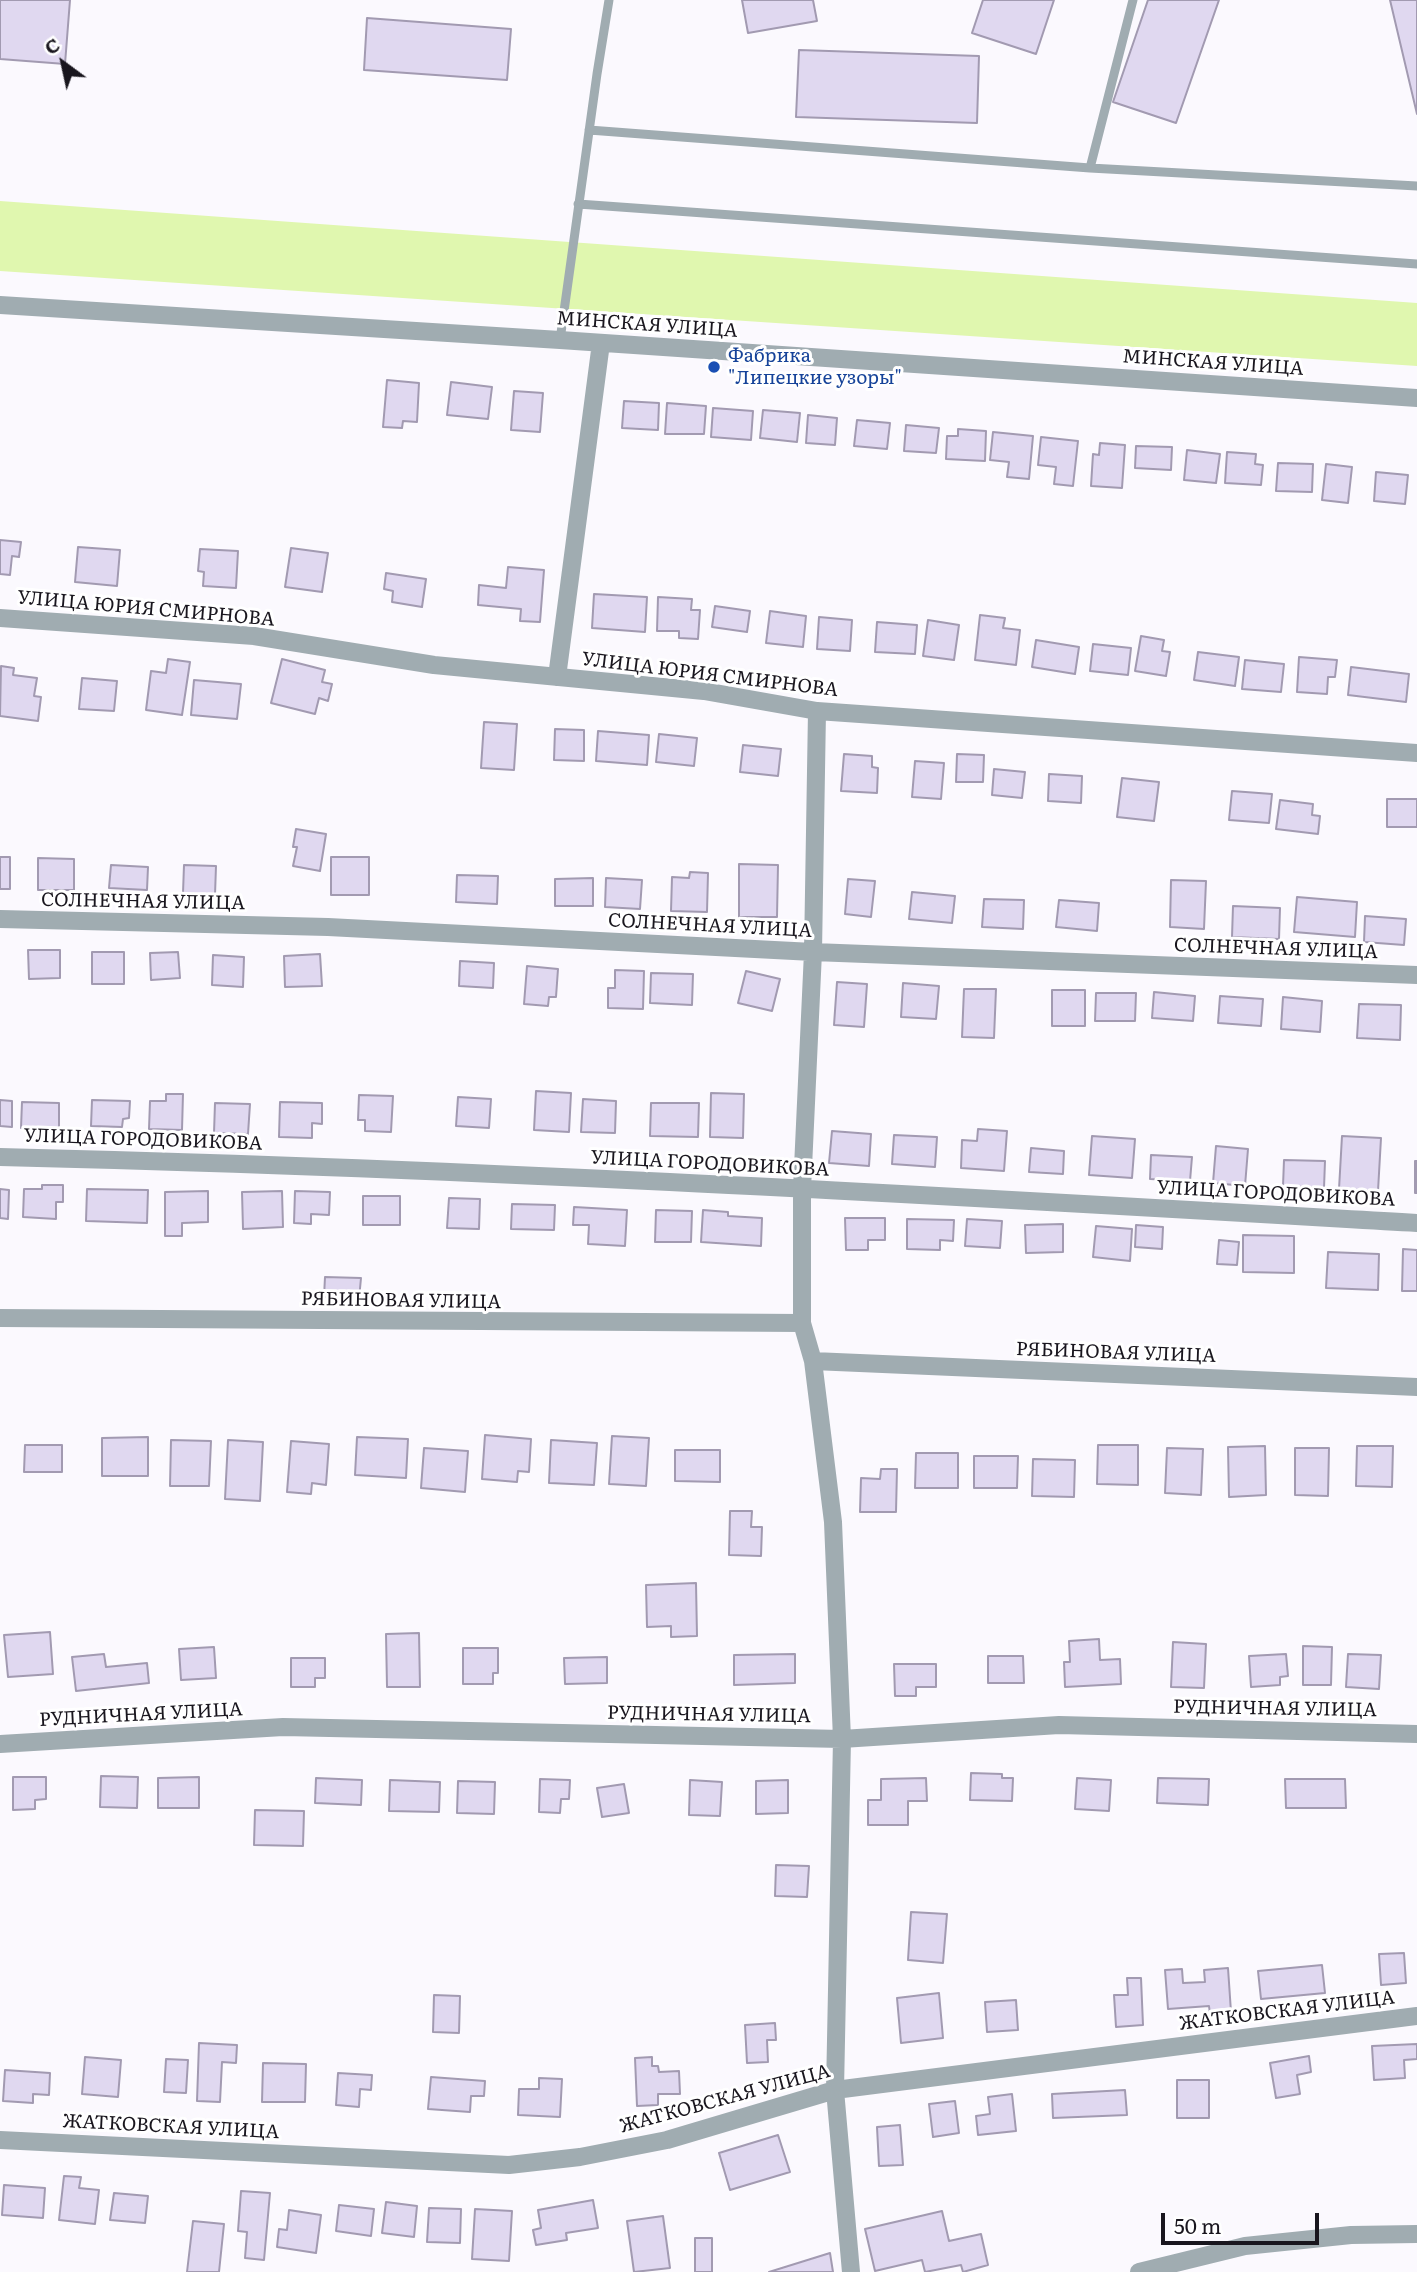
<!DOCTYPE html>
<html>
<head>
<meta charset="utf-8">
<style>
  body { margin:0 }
  #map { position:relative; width:1417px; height:2272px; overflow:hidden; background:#fbf9fe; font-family:Literata,serif }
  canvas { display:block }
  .north { position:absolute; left:28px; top:28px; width:70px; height:70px; -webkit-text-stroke:5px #fff; paint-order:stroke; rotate:327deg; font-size:19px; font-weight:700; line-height:28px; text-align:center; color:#19161e }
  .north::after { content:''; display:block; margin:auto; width:24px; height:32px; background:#19161e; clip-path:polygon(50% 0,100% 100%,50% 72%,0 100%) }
  .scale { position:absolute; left:1161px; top:2213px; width:158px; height:32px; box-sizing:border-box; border:4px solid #19161e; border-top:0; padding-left:9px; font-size:21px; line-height:24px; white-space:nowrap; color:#19161e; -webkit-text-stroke:5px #fff; paint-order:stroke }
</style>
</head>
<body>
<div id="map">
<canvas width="1417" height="2272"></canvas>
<div class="north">С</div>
<div class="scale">50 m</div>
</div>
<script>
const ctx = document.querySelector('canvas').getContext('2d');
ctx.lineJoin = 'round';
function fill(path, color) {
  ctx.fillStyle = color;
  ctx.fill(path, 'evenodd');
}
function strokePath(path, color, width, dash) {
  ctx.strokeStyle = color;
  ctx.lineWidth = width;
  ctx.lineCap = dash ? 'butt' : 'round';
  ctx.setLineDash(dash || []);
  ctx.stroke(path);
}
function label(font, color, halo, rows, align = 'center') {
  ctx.font = font + ' Literata,serif';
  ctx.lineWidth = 6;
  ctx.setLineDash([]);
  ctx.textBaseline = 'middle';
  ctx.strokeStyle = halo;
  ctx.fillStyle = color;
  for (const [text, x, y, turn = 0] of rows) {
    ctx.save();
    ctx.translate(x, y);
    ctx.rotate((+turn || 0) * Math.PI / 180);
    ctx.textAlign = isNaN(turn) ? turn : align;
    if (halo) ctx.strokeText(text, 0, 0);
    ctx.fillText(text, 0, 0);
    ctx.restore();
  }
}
fill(new Path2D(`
  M0,201L1417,303V366L0,271Z`), '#e0f7af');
const building = new Path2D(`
  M0,0H70L65,64L0,59Z
  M742,0H813L817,21L748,33Z
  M983,0H1054L1036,54L972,33Z
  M1148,0H1219L1176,123L1113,102Z
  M1390,0H1417V114Z
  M367,18L511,29L507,80L364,70Z
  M799,50L979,56L977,123L796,117Z
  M387,380L419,383L417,422L403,421L402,428L383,427Z
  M451,382L492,387L488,419L447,415Z
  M514,391L543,393L540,432L511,430Z
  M624,401L659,403L658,430L622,428Z
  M667,403L706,406L704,434H665Z
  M713,408L753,411L751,440L711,437Z
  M763,410L800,413L797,442L760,438Z
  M808,415L837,418L835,445L806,443Z
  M857,420L890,423L887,449L854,446Z
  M906,425L939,428L936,453L904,451Z
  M958,429L986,431L985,461L946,459L947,436H958Z
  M993,432L1033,436L1029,479L1007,477L1009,462L990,460Z
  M1041,437L1078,441L1073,486L1054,484L1056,467L1038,465Z
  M1100,443L1125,445L1122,488L1091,486L1093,454L1099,455Z
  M1136,446L1172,447L1171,470L1135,468Z
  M1187,450L1220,454L1216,483L1184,480Z
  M1227,452L1256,454L1255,464L1263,465L1261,485L1225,483Z
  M1278,463L1313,464L1312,492L1276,491Z
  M1326,464L1352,467L1348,503L1322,500Z
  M1376,472L1408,475L1405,504L1374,501Z
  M0,540L21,542L19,557L12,556L10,575L0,574Z
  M78,547L120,550L117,586L75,582Z
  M291,548L328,553L322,592L285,587Z
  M200,549L238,551L236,588L203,586L204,572L198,571Z
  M508,567L544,570L540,622L520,621L521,609L478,605L479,585L506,588Z
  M386,573L426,579L422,607L392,602L393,591L384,589Z
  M594,594L647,597L645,632L592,628Z
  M658,597L692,599L691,610H700L698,639L679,638V631H657Z
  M715,606L750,611L747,632L712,627Z
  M770,611L806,616L803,647L766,643Z
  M980,615L1005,618L1003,628L1020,630L1016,665L975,660Z
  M819,617L852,620L850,651L817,649Z
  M928,620L959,625L954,660L923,656Z
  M877,622L917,625L915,654L875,652Z
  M1141,636L1164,640L1162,651L1170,652L1166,676L1135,671Z
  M1036,640L1079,647L1075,674L1032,667Z
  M1093,644L1131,648L1128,675L1090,671Z
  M1198,652L1239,657L1235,686L1194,680Z
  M1299,657L1337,660L1335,677H1328L1327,694L1297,692Z
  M168,659L190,662L182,715L146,710L151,671L166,673Z
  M282,659L325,670L322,682L332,684L328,701L319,698L315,714L271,703Z
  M1245,660L1284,664L1281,692L1242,689Z
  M1,666L14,668L13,675L37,678L34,696L41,697L38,721L0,716Z
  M1351,667L1409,674L1406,702L1348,695Z
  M82,678L117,681L114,711L79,709Z
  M194,680L241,684L237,719L191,715Z
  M484,722L517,724L514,770L481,768Z
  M555,729L584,730V761L554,760Z
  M598,731L649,735L647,765L596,761Z
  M659,734L697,738L694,766L656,762Z
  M743,745L781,749L778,776L740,772Z
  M844,754L872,756V767L878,768L877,793L841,791Z
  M957,754L984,755L983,782H956Z
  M915,761L944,763L941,799L912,797Z
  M994,769L1025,772L1022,798L992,795Z
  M1049,774L1082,776L1081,803L1048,801Z
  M1122,778L1159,782L1154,821L1117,817Z
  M1232,791L1272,794L1269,823L1229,820Z
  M1387,799H1417V827H1387Z
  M1280,800L1313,804L1312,815L1320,816L1318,834L1276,829Z
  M296,829L326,834L320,871L293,866L297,847H293Z
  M0,857H10V889H0Z
  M331,857H369V895H331Z
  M38,858L74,859V890H38Z
  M739,864L778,865L777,917H739Z
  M111,865L148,867L147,890L109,888Z
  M184,865L216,866L215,895L183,893Z
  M690,872L708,873L707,912L671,911L672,877L689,878Z
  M457,875L498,876L497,904L456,902Z
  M593,878V906H555V879Z
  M606,878L642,880L640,909L605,907Z
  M848,879L875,881L871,917L845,914Z
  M1171,880L1206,881L1204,929L1170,927Z
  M912,892L955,896L952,923L909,919Z
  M1297,897L1357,902L1355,937L1294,932Z
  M984,899L1024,900L1023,929L982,927Z
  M1059,900L1099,903L1097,931L1056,927Z
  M1233,906L1280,908L1279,939L1232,937Z
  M1365,916L1406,919L1404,945L1364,942Z
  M28,950H60V978L29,979Z
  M92,952H124V984H92Z
  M178,952L180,978L151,980L150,953Z
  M320,954L322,986L285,987L284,956Z
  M213,955L244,957L243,987L212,985Z
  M460,961L494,963L493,988L459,986Z
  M527,966L558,969L556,997H549L548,1006L524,1004Z
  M615,970L644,971L643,1009L608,1008V988H615Z
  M746,971L780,979L772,1011L738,1003Z
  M651,973L693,974L692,1005L650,1003Z
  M837,982L867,984L864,1027L834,1025Z
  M903,983L939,986L936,1019L901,1017Z
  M964,989H996L994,1038L962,1037Z
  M1052,990H1085V1026H1052Z
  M1154,992L1195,996L1193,1021L1152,1018Z
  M1096,993H1136L1135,1021H1095Z
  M1220,996L1263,999L1261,1026L1218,1023Z
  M1283,997L1322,1001L1320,1032L1281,1029Z
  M1359,1004L1401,1005L1400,1040L1357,1038Z
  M536,1091L571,1093L569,1132L534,1130Z
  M711,1093L744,1094L743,1138L710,1137Z
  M166,1094H183L182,1130L149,1129L150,1101H166Z
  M359,1095L393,1096L391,1132L365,1131V1120H358Z
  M458,1097L491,1099L489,1128L456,1126Z
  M583,1099L616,1101L615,1133L581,1132Z
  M0,1100L12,1101V1127L0,1126Z
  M92,1100L130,1101L129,1118L123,1119L122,1127L91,1126Z
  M22,1102L59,1103V1129L21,1128Z
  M280,1102L322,1103V1124L312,1123V1138L279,1137Z
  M215,1103L250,1104L248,1134L214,1133Z
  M651,1103H699L698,1137L650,1136Z
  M978,1129L1007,1131L1004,1171L961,1168L962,1140L977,1141Z
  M832,1131L871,1134L869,1166L829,1163Z
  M894,1135L937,1137L935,1167L892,1164Z
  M1092,1136L1135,1139L1132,1178L1089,1175Z
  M1342,1136L1381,1138L1378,1191L1339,1189Z
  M1216,1146L1248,1149L1245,1186L1213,1183Z
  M1031,1148L1064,1151L1063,1174L1029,1172Z
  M1151,1155L1192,1157L1190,1181L1150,1179Z
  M1284,1160L1325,1161L1324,1188L1283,1186Z
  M1415,1161H1417V1193H1415Z
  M42,1185H63V1202H56V1219L23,1217L24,1189H42Z
  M0,1189L9,1190L8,1219L0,1218Z
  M87,1189L148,1190L147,1223L86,1221Z
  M208,1191V1222L182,1223V1236H165V1192Z
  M282,1191L283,1227L243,1229L242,1192Z
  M295,1191L330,1192L329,1215L311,1214V1224L294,1223Z
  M363,1196H400V1225H363Z
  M449,1198L480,1199L479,1229L447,1228Z
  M512,1204L555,1205L554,1230L511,1229Z
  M574,1207L627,1210L625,1246L588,1244L589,1225H573Z
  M656,1210L692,1211L691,1242H655Z
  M703,1210L728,1212V1216L762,1218L761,1246L701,1242Z
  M845,1218H885V1240H868V1250H846Z
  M907,1219L954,1220L953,1241L940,1240V1250L907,1249Z
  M967,1219L1002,1221L1000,1248L965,1246Z
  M1063,1224V1252L1026,1253L1025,1225Z
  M1136,1225L1163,1227L1162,1249L1135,1247Z
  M1096,1226L1132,1229L1130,1261L1093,1257Z
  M1243,1235L1294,1236V1273L1243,1272Z
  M1219,1240L1239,1242L1237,1265L1217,1264Z
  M1403,1249L1417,1250V1291H1402Z
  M1328,1252L1379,1254L1378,1290L1326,1288Z
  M325,1277L361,1278L359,1299L324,1297Z
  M485,1435L531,1439L529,1472L518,1471L517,1482L482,1479Z
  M612,1436L649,1438L646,1486L609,1484Z
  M148,1437V1476H102V1438Z
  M357,1437L408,1439L406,1478L355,1475Z
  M171,1440L211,1441L209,1486H170Z
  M228,1440L263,1442L260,1501L225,1499Z
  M551,1440L597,1443L594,1485L549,1483Z
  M291,1441L329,1444L326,1485L312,1483L311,1494L287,1492Z
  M25,1445H62V1472H24Z
  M1098,1445H1138V1485L1097,1484Z
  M1265,1446L1266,1495L1229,1497L1228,1447Z
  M1357,1446H1393L1392,1487L1356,1486Z
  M424,1448L468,1451L465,1492L421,1488Z
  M1167,1448L1203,1449L1201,1495L1165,1493Z
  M1295,1448H1329L1328,1496L1295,1495Z
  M675,1450H720V1482L675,1481Z
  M916,1453H958V1488H915Z
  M974,1456H1018L1017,1488H974Z
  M1033,1459L1075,1460L1074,1497L1032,1496Z
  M881,1469H897L896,1512H860L861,1478L880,1479Z
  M730,1511H752L751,1527H762L761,1556L729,1555Z
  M696,1583L697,1636L671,1637V1626L647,1627L646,1585Z
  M50,1632L53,1674L8,1677L4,1635Z
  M419,1633L420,1687H387L386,1634Z
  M1099,1639L1100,1660L1120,1659L1121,1684L1065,1687L1064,1662H1070L1069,1641Z
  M1173,1642L1206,1644L1204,1688L1171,1687Z
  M1303,1646L1332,1647L1331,1685H1303Z
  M214,1647L216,1678L181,1680L179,1649Z
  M463,1648H498V1673H493V1684H463Z
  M104,1654L106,1667L147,1663L149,1683L76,1691L72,1657Z
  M795,1654V1683L734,1685V1655Z
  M1286,1654L1288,1676L1280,1677V1685L1251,1687L1249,1656Z
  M1348,1654L1381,1655L1379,1689L1346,1687Z
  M988,1656H1023L1024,1683H988Z
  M607,1657V1683L565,1684L564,1658Z
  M291,1658H325V1678H315V1687H291Z
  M894,1664H936V1687H916V1696H895Z
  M971,1773L1002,1774V1778H1013L1012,1801L970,1800Z
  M101,1776L138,1777L137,1808L100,1807Z
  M13,1777H46V1799L35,1800V1809L13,1810Z
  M199,1777V1808H158V1778Z
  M316,1778L362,1780L361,1805L315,1803Z
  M926,1778L927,1801H908V1825H868V1800H881V1779Z
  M1077,1778L1111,1780L1109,1811L1075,1809Z
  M1158,1778L1209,1779L1208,1805L1157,1803Z
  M540,1779L570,1780L569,1799H561L560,1813L539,1812Z
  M1285,1779H1345L1346,1808H1286Z
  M390,1780L440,1782L439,1812L389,1811Z
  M690,1780L722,1782L720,1816L689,1815Z
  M788,1780V1813L756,1814V1781Z
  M458,1781L495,1782L494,1814L457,1813Z
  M624,1784L629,1813L602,1817L597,1788Z
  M255,1810L304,1811L303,1846L254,1845Z
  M776,1865L809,1866L807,1897L775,1896Z
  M911,1912L947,1914L943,1963L908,1960Z
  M1404,1953L1406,1983L1381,1985L1379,1954Z
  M1322,1965L1325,1993L1261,1999L1258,1971Z
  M1228,1968L1231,2012L1210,2014L1209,2006L1168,2009L1165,1970L1182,1969L1183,1983L1205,1982L1204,1970Z
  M1127,1978H1141L1143,2025L1116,2027L1114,1995H1128Z
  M939,1993L943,2038L901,2043L897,1998Z
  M434,1995L460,1996L459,2033L433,2032Z
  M1016,2000L1018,2030L987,2032L985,2002Z
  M775,2023L776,2040H767L768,2062L747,2063L745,2025Z
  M199,2043L237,2045L236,2063L222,2062L220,2102L197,2101Z
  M1417,2044V2059L1404,2060L1405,2078L1374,2080L1372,2046Z
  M1309,2056L1311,2072L1297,2075L1300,2094L1276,2098L1270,2063Z
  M85,2057L121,2060L118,2097L82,2094Z
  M652,2057V2066H658L659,2072L679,2071L680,2094H658V2105L637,2106L635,2058Z
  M166,2059L188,2060L186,2093L164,2092Z
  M263,2063L306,2064L305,2102H262Z
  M5,2070L50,2073L49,2095L33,2094V2103L3,2101Z
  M338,2073L372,2075L371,2090L360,2089L359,2107L336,2105Z
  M431,2077L485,2081L484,2096H471L470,2112L428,2109Z
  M539,2078L562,2079L560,2117L518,2115L519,2089H539Z
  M1177,2080H1209V2118H1177Z
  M1125,2090L1127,2115L1053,2118L1052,2094Z
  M1012,2094L1016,2131L978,2135L976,2116L990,2114L988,2097Z
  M955,2101L959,2133L933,2137L929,2104Z
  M900,2125L903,2165L879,2166L877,2127Z
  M778,2135L790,2172L730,2190L719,2153Z
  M64,2176L81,2177L79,2188L99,2190L95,2224L59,2220Z
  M4,2185L45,2188L43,2218L2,2215Z
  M241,2191L270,2193L264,2260L245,2258L247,2232L238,2231Z
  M114,2193L148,2196L145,2223L110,2220Z
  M593,2200L598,2228L566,2233L567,2240L536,2245L533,2230L541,2228L538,2210Z
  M386,2202L417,2206L414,2237L382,2233Z
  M339,2205L374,2209L371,2236L336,2231Z
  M429,2208L461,2209L460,2243L427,2242Z
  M475,2209L512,2211L509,2261L472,2259Z
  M289,2210L321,2215L316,2253L277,2247L279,2229L287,2230Z
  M942,2211L949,2241L981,2234L988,2265L963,2272L961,2265L925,2272L922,2260L875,2271L865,2229Z
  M663,2216L670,2268L634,2272L627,2221Z
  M193,2221L224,2224L219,2272H187Z
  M695,2238H712V2272H695Z
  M830,2253L833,2272H769Z`);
fill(building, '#e0d8f0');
strokePath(building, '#a29ab1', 2);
strokePath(new Path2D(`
  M589,130L1090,168L1133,0
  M1090,168L1417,186
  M578,204L1417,264
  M560,340L597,74L609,0`), '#a0acb1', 9);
strokePath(new Path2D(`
  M0,305L560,340L1417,398
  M0,618L254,636L434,665L704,691L817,711L1417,753
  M557,677L601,343
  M817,711L813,952L802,1189V1323L813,1361L833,1522L842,1739L835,2090L851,2272
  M0,919L328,927L813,952L1417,975
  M0,1157C473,1168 945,1196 1417,1223
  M0,1318L802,1323
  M813,1361L1417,1387
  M0,1744L283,1727L842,1739L1059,1725L1417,1734
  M0,2140L509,2165L580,2157L667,2140L835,2090L1417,2016
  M1139,2272L1245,2246L1351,2235L1417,2234`), '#a0acb1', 18);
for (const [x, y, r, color] of [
  [714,367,7,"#1a4fb4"]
]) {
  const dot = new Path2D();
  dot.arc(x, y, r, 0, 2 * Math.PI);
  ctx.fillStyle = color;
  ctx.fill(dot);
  strokePath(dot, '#fff', 2.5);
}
label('19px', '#19161e', '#fff', [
  ["МИНСКАЯ УЛИЦА",647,325,4],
  ["МИНСКАЯ УЛИЦА",1213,363,4],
  ["УЛИЦА ЮРИЯ СМИРНОВА",146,609,5],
  ["УЛИЦА ЮРИЯ СМИРНОВА",710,675,7],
  ["СОЛНЕЧНАЯ УЛИЦА",143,902,1],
  ["СОЛНЕЧНАЯ УЛИЦА",710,926,3],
  ["СОЛНЕЧНАЯ УЛИЦА",1276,949,2],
  ["УЛИЦА ГОРОДОВИКОВА",143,1140,2],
  ["УЛИЦА ГОРОДОВИКОВА",710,1164,3],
  ["УЛИЦА ГОРОДОВИКОВА",1276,1194,3],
  ["РЯБИНОВАЯ УЛИЦА",401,1301,1],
  ["РЯБИНОВАЯ УЛИЦА",1116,1353,2],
  ["РУДНИЧНАЯ УЛИЦА",1275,1709,1],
  ["РУДНИЧНАЯ УЛИЦА",141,1715,-3],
  ["РУДНИЧНАЯ УЛИЦА",709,1715,1],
  ["ЖАТКОВСКАЯ УЛИЦА",1287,2011,-7],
  ["ЖАТКОВСКАЯ УЛИЦА",725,2099,-15],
  ["ЖАТКОВСКАЯ УЛИЦА",171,2127,3]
]);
label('19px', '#164399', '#fff', [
  ["Фабрика",728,356],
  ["\"Липецкие узоры\"",728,378]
], 'left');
</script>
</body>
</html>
